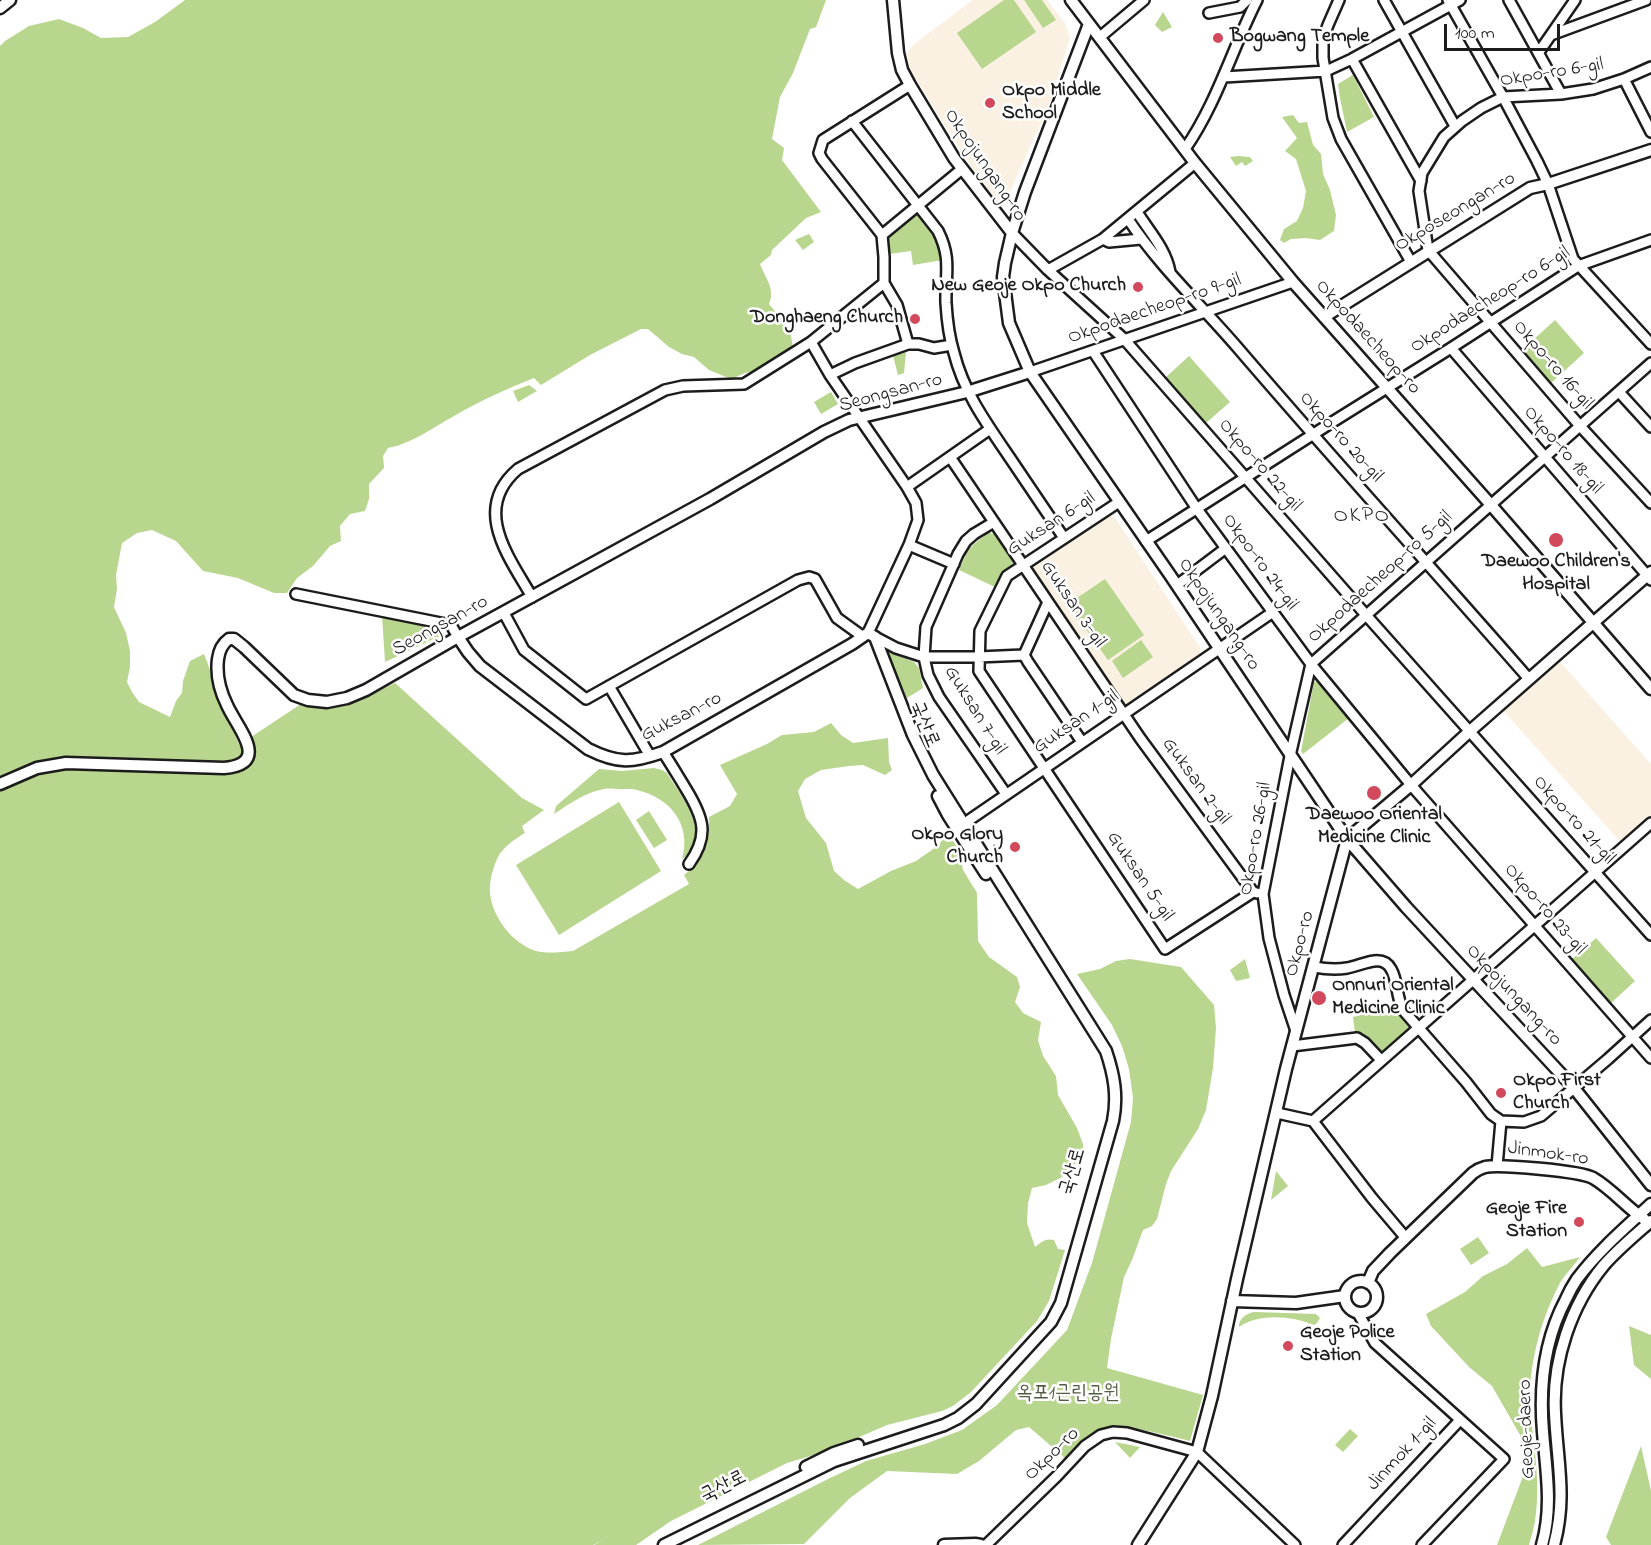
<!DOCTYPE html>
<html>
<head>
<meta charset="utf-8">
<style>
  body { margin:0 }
  #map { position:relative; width:1651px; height:1545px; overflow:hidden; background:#fff; font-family:"Indie Flower",sans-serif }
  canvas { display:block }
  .scale { position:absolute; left:1444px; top:24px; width:116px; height:27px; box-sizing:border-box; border:3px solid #1c1c1c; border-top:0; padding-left:8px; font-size:18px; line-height:21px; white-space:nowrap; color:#1c1c1c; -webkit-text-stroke:4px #fff; paint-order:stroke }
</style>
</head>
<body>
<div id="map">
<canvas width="1651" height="1545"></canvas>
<div class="scale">100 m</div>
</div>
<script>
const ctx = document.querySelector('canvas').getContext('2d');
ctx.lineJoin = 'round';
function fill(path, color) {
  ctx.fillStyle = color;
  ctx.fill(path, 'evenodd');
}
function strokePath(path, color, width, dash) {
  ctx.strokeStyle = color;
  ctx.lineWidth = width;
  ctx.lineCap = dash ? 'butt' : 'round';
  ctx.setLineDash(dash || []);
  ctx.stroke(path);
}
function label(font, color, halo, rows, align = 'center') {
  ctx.font = font + ' "Indie Flower","Poor Story",sans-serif';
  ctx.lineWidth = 5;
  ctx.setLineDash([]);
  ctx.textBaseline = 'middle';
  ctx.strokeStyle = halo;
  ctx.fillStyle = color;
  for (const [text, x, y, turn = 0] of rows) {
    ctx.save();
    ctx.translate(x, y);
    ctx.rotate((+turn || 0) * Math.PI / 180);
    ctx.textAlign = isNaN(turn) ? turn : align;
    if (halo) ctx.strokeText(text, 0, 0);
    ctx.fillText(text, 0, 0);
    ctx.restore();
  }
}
fill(new Path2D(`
  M973,0H1047L1065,23L1070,38L1050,102L1003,208L971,166L931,104L910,69L907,53L913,45Z
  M1108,515L1116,519L1201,649L1199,656L1128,704L1119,702L1031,573L1033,567Z
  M1555,656L1651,764V822L1624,846L1499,706Z`), '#faf1e3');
fill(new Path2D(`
  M185,0H826L816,27L810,29L793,73L780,97L772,139L784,148L782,160L821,212L806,218L772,250L771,255L760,264C765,278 776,289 769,304L790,329L793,349L758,370L745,373L731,379L709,370L694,357L682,354L669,347L648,329H641L590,355L541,385L534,378C506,389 480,401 454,416C434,427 411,444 388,448L383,456L384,468L369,484V499L365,511L350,514L340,526L341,541L330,546L313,566L297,578L287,593H274L238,578L203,571L176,541L152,530L137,533L122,543L116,575L117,589L114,607L126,633L130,651V667L127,682L132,692L139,702L170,717L176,701L182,693L183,681L190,661L204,654L239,745L301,704L323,707L347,705L395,683L522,798L544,810L522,826L525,833C515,839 503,847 498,857C493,867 489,882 490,893C492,917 513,944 536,951C548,954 561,952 573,951L689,884L684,875C704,860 710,842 709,817L730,806L737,794L720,765L767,744L782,735L814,732L831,723L841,735L853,743L888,738L889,762L892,770L885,775L863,765L849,766L821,770L805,779L798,791L806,818L826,843L834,871L844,880L858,889L891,871L916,861L939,845L947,832L959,850L963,870L977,893L978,941L989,957L1017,977L1020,987L1015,1002L1023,1013L1041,1022L1038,1040L1043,1056L1056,1076L1058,1095L1077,1128L1083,1144L1084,1158L1070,1167L1062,1177L1046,1185L1032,1188L1028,1203L1027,1223L1035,1247C1042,1242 1045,1238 1054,1240L1058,1249L1065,1250L1049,1301L1037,1321L971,1392L953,1406L942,1411L887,1425L827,1451L787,1463L671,1521L636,1545H594L605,1539L593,1545H0V46L5,41L29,26L59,19L83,28L101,38L128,37L155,22Z
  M1004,0H1014L1036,32L982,69L957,33Z
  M1024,0H1042L1056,20L1043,28Z
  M1163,12L1172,27L1162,32L1155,25Z
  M1353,75L1374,117L1347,132L1340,98L1338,84Z
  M1293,115L1299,123L1307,122L1313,145L1321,154L1323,174L1330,190L1336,215L1334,231L1320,240L1306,238L1291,239L1284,243L1280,240L1284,229L1297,221L1303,208L1306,191L1296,159L1285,151L1297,138L1282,117Z
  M1238,156L1250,157L1253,161L1245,166L1242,162L1236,166L1230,157Z
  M919,215C932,230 940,241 943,260L913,265L911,251L889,254V236L912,216Z
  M809,234L814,242L803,250L795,240Z
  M1555,320L1584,353L1550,384L1521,351Z
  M906,352L904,373L898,375L893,356Z
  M1189,356L1230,402L1206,423L1165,378Z
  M529,385L537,391L518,402L513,391Z
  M831,392L838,404L821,414L814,402Z
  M989,533L997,534L1013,559L1012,567L1003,573L995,587L959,570C969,548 969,546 989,533Z
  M1105,579L1144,635L1108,660L1068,604Z
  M382,615L443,630L442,635L385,662Z
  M1141,640L1153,657L1123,678L1112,661Z
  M886,651L914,662L919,668L923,688L907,698Z
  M1319,681L1349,718L1303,754L1301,751L1314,682Z
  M654,768L662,770L667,773C681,796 715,837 682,859C692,824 670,798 637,790C631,788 624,790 618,789C614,789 609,788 604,789C586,792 569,804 554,814L556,806L599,769L622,771Z
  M619,802L661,871L559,935L516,865Z
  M649,811L667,840L654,848L636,820Z
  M1596,938L1635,981L1610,1004L1571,960Z
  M1130,959L1181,967L1214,1005L1216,1028L1213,1068L1206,1110L1198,1129L1171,1171L1166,1184L1157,1219L1152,1226L1143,1230L1132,1260L1124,1277L1111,1339L1107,1368L1203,1395L1190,1441C1159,1434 1114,1418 1085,1438C1078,1443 1072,1452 1065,1458L1029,1427L1016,1430L979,1461L957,1474L887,1471L850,1498L804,1544L698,1545L826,1480L866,1461L925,1444L962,1430L997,1405L1067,1330L1092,1263L1131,1122L1133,1098L1129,1069L1122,1046L1112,1025L1077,974L1100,969L1116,961Z
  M1245,959L1250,978L1236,981L1230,970Z
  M1393,1004L1408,1023L1409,1030L1384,1051H1379L1363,1033H1355L1353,1017L1369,1013V1007Z
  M1276,1171L1288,1186L1271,1200Z
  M1478,1237L1489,1253L1471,1265L1460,1249Z
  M1527,1248L1542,1267L1580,1257C1574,1266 1565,1274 1560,1283C1542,1317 1530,1359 1530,1398C1531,1436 1541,1475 1536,1513C1535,1524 1532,1535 1529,1545H1497L1525,1471L1527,1447L1492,1386L1469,1367L1431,1326L1426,1314L1465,1292L1483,1276L1507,1264Z
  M1254,1312L1316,1314L1320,1318L1317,1323L1314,1325C1291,1316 1260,1313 1239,1327C1238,1319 1247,1313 1254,1312Z
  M1629,1326L1651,1335V1379L1634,1365Z
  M1350,1429L1358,1436L1343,1452L1335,1445Z
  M1115,1442L1140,1447L1130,1458Z
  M1641,1446L1651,1491V1545H1611L1606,1537Z`), '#b9d68e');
const minor = new Path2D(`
  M1339,0L1328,25L1323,39V58L1333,118L1341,139L1411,262
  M1384,0L1455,126
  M1448,0L1503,97L1537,161L1548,184L1573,259L1651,344
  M1509,0L1561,94
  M1209,13L1240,7L1247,0
  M1551,35L1646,0
  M1100,37L1144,0
  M1539,52L1575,0
  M1352,59L1421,181
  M1651,67L1624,79L1593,89L1561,94L1503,97L1481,108L1462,121L1444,137L1422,173L1419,191L1428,250L1580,426L1651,503
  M1224,77L1326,71L1352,59L1460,0
  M1624,79L1651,132
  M852,121L938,231C952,259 945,274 946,303C947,320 949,337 954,353C964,393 987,424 1010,458C1028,485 1046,511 1064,538
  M1185,149C1217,103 1232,49 1257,0
  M1137,212C1149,231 1166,249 1170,272
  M1128,219C1159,266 1201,305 1237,347C1333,459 1432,568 1529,679
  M1012,233L1048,270L1124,339L1366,615L1651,935
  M882,235L962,169
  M1103,239L1109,242L1141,239
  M1048,270L1103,239L1195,163
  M884,283L897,305L908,344
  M1451,348L1651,580
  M1093,351L1197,509L1311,664L1411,785L1651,1058
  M1030,372L1293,282
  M830,375L855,363L908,344H919L934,348L952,345
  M1619,392L1651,427
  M950,457L1140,738L1253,892L1257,893
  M907,487L990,429
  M1119,502L1007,576L980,631L979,671L1165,949L1253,892
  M994,522L974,534L966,541L958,554L926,627L924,657L928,675L939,697L1006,794
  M1146,541L1334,421L1451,348L1578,266L1651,240
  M909,545L954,564
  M1177,585L1226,548
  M296,594L451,625L458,637
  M532,597C509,557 471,509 518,469L665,390L683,386L744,384L811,342
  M1048,602L1024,655L1028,662L1082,742
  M504,613L524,650L586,699L798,580L809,577L815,579L837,618L862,636
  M868,633L909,545L918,520L916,503L907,487L830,375L811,342L884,283V257L882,235L822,159L819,153L823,140L910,85
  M875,637L896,648L924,657H978L1024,655
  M609,686L650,756
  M663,752C671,764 678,776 686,789C703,817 710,835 689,864
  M959,827L1273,612
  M1314,967C1325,969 1336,970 1347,968C1361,966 1382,952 1391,969C1398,981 1396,996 1403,1010L1466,1082L1491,1114L1501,1121L1497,1166
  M1296,1031L1284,995L1269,938L1263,894L1290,756L1311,664L1651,363
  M1292,1046L1357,1038L1365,1043L1381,1060
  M1277,1113L1313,1121L1651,823
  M1313,1121L1372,1198L1405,1237
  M1501,1121L1524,1122L1541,1116L1608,1059L1651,1020
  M1358,1313L1375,1343L1504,1459L1422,1545
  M986,1545L1057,1476L1085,1446L1101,1435L1113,1432L1127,1433L1197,1452L1295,1545
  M1343,1545L1460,1420`);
const tertiary = new Path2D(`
  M893,0L898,53L902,70L910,85L954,158L1012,233
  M1071,0L1195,163L1293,282L1491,505L1651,689
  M0,8L10,0
  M1089,24L1025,192L1012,233L1005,263L1003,277L1009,323L1030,372L1170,575L1347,839L1406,907L1574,1088L1651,1185
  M1324,317L1530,188L1548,184L1651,150
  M458,637L468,652L480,666L588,749C618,764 632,763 663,752L852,644L868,633
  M0,784L37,768L66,763L224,768C272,764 237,728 227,705C220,691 216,675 218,659C219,651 222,644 229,639H234L244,647L294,695L308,700L327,702L347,698L366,690L458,637L710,499L824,432L849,420L967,392L1030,372
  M938,796L948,815L986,874
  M1345 1297a16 16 0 1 1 32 0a16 16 0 1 1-32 0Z
  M1368,1283L1373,1271L1390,1253L1473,1173C1477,1170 1481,1168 1485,1167C1500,1164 1580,1171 1593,1178C1612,1189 1626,1207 1644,1219
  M1232,1301L1296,1303L1345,1296
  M806,1467L834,1453L858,1445
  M664,1545L834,1461L944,1425L958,1418L976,1404L1051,1322L1061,1303L1113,1121C1118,1096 1114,1075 1106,1051L933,775L913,735L875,637L868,633
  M944,1545L975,1544L981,1545
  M1138,1545L1197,1452L1212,1396L1237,1279L1286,1069L1347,839L1411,785L1470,731L1651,572
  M1542,1545C1553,1507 1546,1470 1543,1432C1539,1385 1544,1340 1566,1299C1569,1292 1573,1285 1577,1279C1598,1251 1625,1228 1651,1204
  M1554,1545C1567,1497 1557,1461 1555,1413C1552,1361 1571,1305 1604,1265C1618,1249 1635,1235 1651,1221`);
strokePath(minor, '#1c1c1c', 14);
strokePath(tertiary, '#1c1c1c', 15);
strokePath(minor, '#fff', 9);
strokePath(tertiary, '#fff', 10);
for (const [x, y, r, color] of [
  [1218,38,6,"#d1495b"],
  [990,103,6,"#d1495b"],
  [1138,287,6,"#d1495b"],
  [915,319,6,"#d1495b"],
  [1556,540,8,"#d1495b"],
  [1374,793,8,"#d1495b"],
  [1015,847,6,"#d1495b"],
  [1319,998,8,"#d1495b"],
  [1501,1093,6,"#d1495b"],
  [1579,1222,6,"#d1495b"],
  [1288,1346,6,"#d1495b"]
]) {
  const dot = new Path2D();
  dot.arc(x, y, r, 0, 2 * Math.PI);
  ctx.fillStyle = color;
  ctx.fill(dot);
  strokePath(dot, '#fff', 2);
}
label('bold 20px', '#1c1c1c', '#fff', [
  ["Bogwang Temple",1230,38],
  ["Okpo Middle",1002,92],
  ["School",1002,115],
  ["New Geoje Okpo Church",1126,287,"right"],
  ["Donghaeng Church",903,319,"right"],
  ["Daewoo Children's",1556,563,"center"],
  ["Hospital",1556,586,"center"],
  ["Daewoo Oriental",1374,816,"center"],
  ["Medicine Clinic",1374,839,"center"],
  ["Okpo Glory",1003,836,"right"],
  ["Church",1003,859,"right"],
  ["Onnuri Oriental",1332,987],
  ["Medicine Clinic",1332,1010],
  ["Okpo First",1513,1082],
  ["Church",1513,1105],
  ["Geoje Fire",1567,1210,"right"],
  ["Station",1567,1233,"right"],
  ["Geoje Police",1300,1334],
  ["Station",1300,1357]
], 'left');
label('20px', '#1c1c1c', '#fff', [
  ["Okpo-ro 6-gil",1552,74,-9],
  ["Okpojungang-ro",984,166,56],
  ["Okposeongan-ro",1456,213,-31],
  ["Okpodaecheop-ro 6-gil",1491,301,-32],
  ["Okpodaecheop-ro 9-gil",1155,310,-19],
  ["Okpodaecheop-ro",1367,338,48],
  ["Okpo-ro 16-gil",1552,366,49],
  ["Seongsan-ro",891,394,-15],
  ["Okpo-ro 20-gil",1340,438,48],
  ["Okpo-ro 18-gil",1562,451,49],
  ["Okpo-ro 22-gil",1259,466,49],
  ["Guksan 6-gil",1052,525,-33],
  ["Okpo-ro 24-gil",1259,563,54],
  ["Okpodaecheop-ro 5-gil",1381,578,-42],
  ["Guksan 3-gil",1072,605,56],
  ["Okpojungang-ro",1218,615,56],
  ["Seongsan-ro",441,627,-29],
  ["Guksan 7-gil",974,711,58],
  ["Guksan-ro",682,718,-27],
  ["Guksan 1-gil",1077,723,-34],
  ["국산로",923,725,67],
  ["Guksan 2-gil",1195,782,54],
  ["Okpo-ro 21-gil",1573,821,48],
  ["Okpo-ro 26-gil",1257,839,-80],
  ["Guksan 5-gil",1139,877,56],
  ["Okpo-ro 23-gil",1544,910,49],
  ["Okpo-ro",1301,944,-75],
  ["Okpojungang-ro",1513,996,47],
  ["Jinmok-ro",1548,1155,8],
  ["국산로",1074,1172,-74],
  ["Geoje-daero",1528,1429,-92],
  ["Okpo-ro",1053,1455,-44],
  ["Jinmok 1-gil",1403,1455,-47],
  ["국산로",724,1488,-27]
]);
label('20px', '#535d44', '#fff', [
  ["옥포1근린공원",1068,1395]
]);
ctx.letterSpacing = '1.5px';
label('22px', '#1c1c1c', '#fff', [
  ["OKPO",1362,517]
]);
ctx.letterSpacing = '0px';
</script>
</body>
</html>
